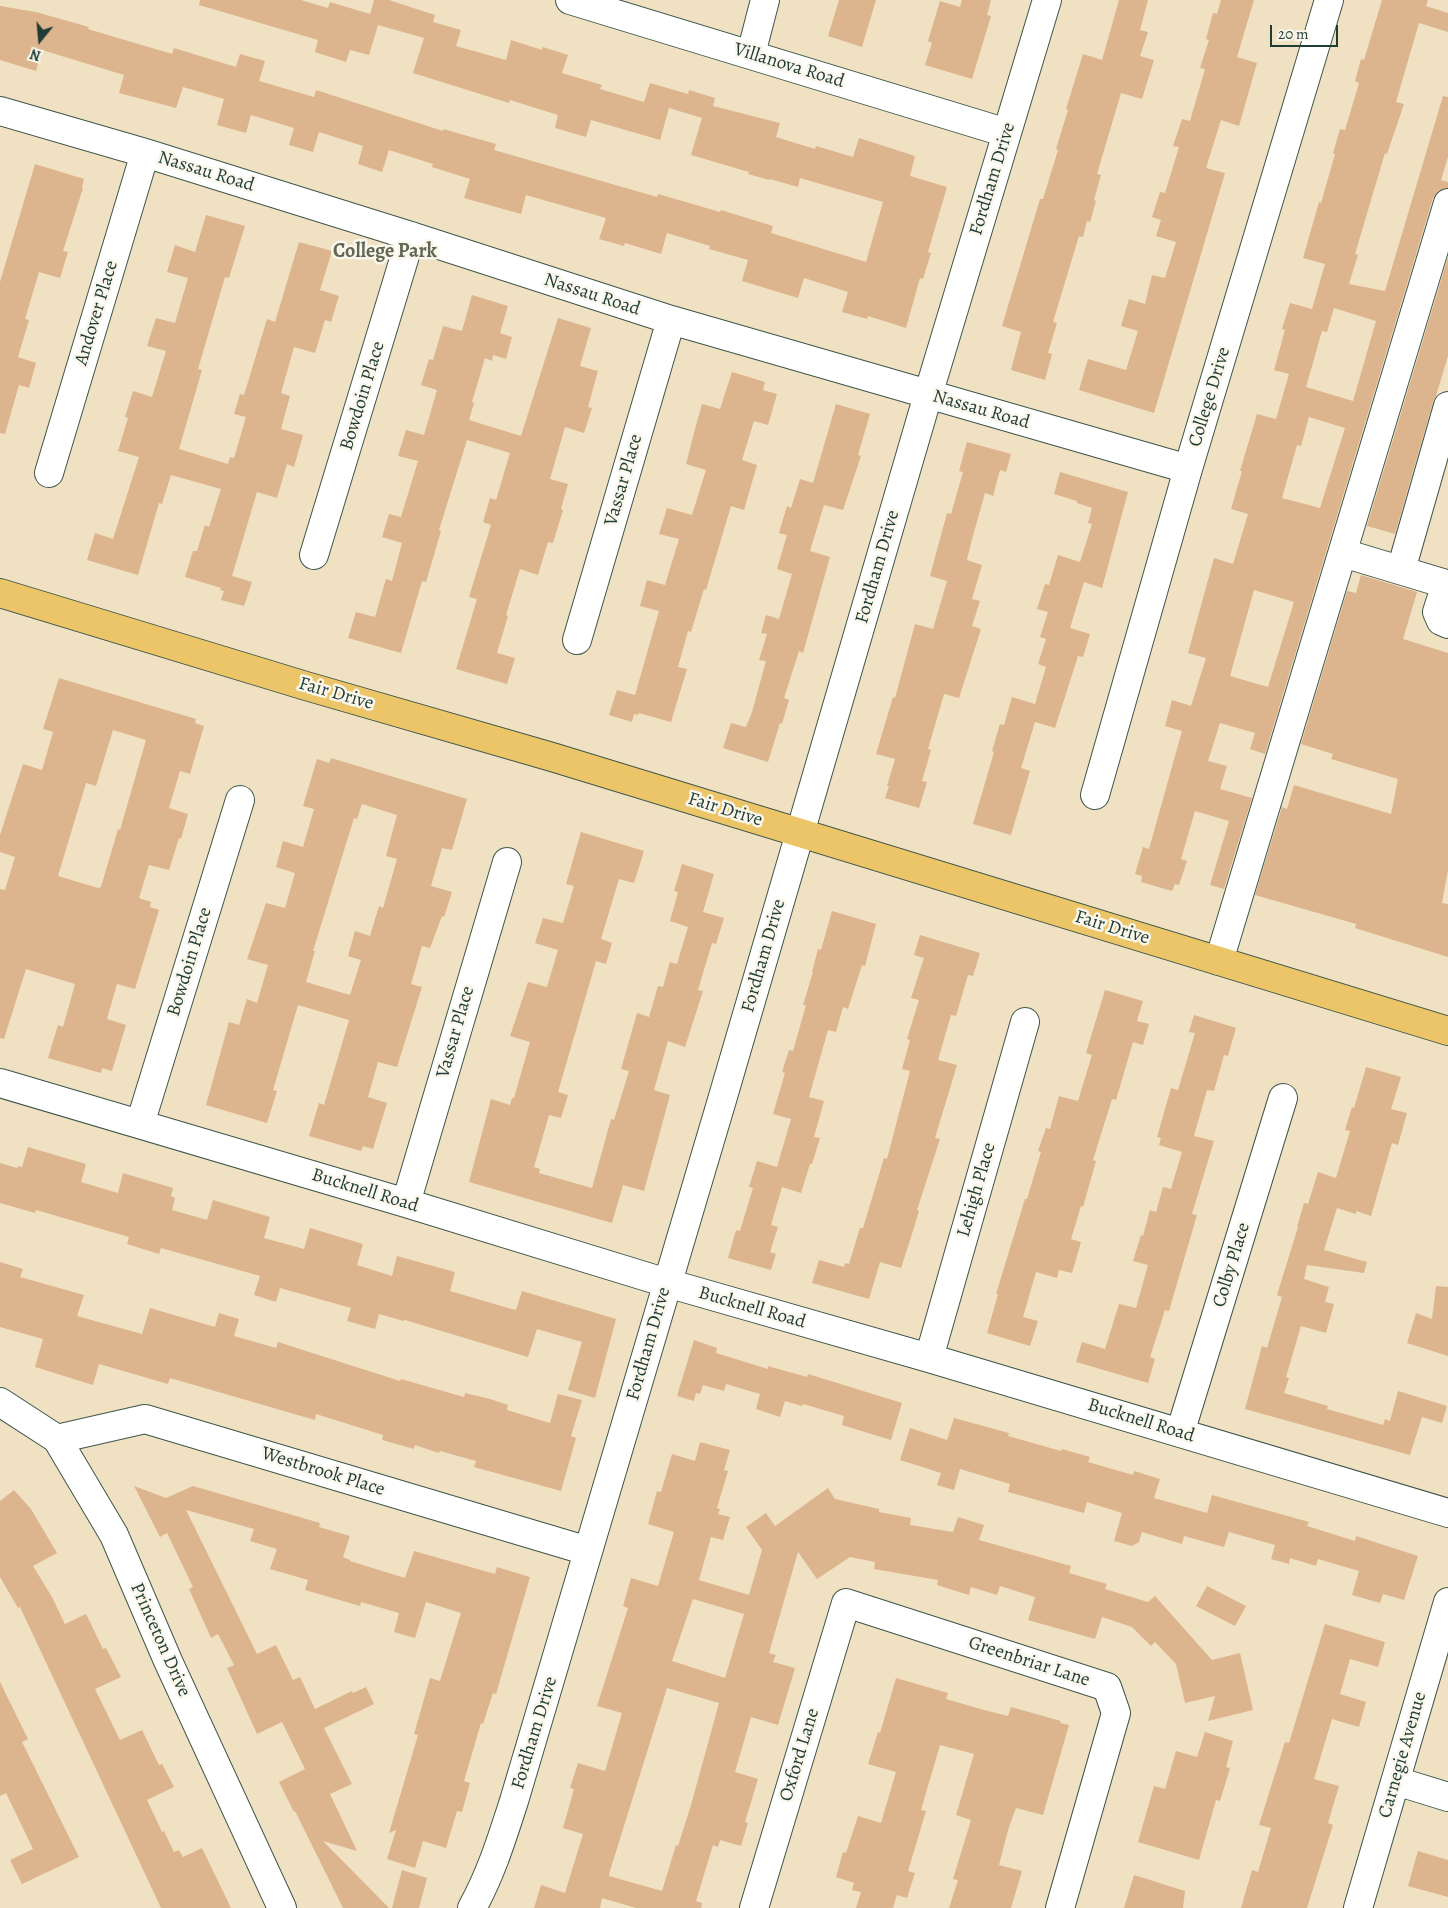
<!DOCTYPE html>
<html>
<head>
<meta charset="utf-8">
<style>
  body { margin:0 }
  #map { position:relative; width:1448px; height:1908px; overflow:hidden; background:#f0e1c2; font-family:Alegreya,serif }
  canvas { display:block }
  .north { position:absolute; left:15px; top:15px; width:50px; height:50px; -webkit-text-stroke:4px #fbf7ec; paint-order:stroke; rotate:197deg; font-size:14px; font-weight:700; line-height:20px; text-align:center; color:#1f3d34 }
  .north::after { content:''; display:block; margin:auto; width:18px; height:22px; background:#1f3d34; clip-path:polygon(50% 0,100% 100%,50% 72%,0 100%) }
  .scale { position:absolute; left:1270px; top:25px; width:68px; height:22px; box-sizing:border-box; border:2px solid #1f3d34; border-top:0; padding-left:6px; font-size:15px; line-height:18px; white-space:nowrap; color:#1f3d34; -webkit-text-stroke:4px #fbf7ec; paint-order:stroke }
</style>
</head>
<body>
<div id="map">
<canvas width="1448" height="1908"></canvas>
<div class="north">N</div>
<div class="scale">20 m</div>
</div>
<script>
const ctx = document.querySelector('canvas').getContext('2d');
ctx.lineJoin = 'round';
function fill(path, color) {
  ctx.fillStyle = color;
  ctx.fill(path, 'evenodd');
}
function strokePath(path, color, width, dash) {
  ctx.strokeStyle = color;
  ctx.lineWidth = width;
  ctx.lineCap = dash ? 'butt' : 'round';
  ctx.setLineDash(dash || []);
  ctx.stroke(path);
}
function label(font, color, halo, rows, align = 'center') {
  ctx.font = font + ' Alegreya,serif';
  ctx.lineWidth = 5;
  ctx.setLineDash([]);
  ctx.textBaseline = 'middle';
  ctx.strokeStyle = halo;
  ctx.fillStyle = color;
  for (const [text, x, y, turn = 0] of rows) {
    ctx.save();
    ctx.translate(x, y);
    ctx.rotate((+turn || 0) * Math.PI / 180);
    ctx.textAlign = isNaN(turn) ? turn : align;
    if (halo) ctx.strokeText(text, 0, 0);
    ctx.fillText(text, 0, 0);
    ctx.restore();
  }
}
fill(new Path2D(`
  M200,0H301L328,8L330,2L370,14L374,0H389L435,15L433,22L461,30L456,46L506,60L511,40L542,50L543,47L568,55L562,73L602,85L600,89L644,102L650,83L688,94L689,90L715,98L713,106L780,123L776,137L815,149L816,146L853,157L859,138L915,156L910,176L947,187L928,252L931,253L923,279L920,278L906,328L868,316L867,319L842,312L848,292L804,278L798,298L742,281L748,260L709,249L710,246L667,233L661,254L625,243L624,246L599,239L606,218L526,195L521,214L464,198L470,179L432,167L433,164L389,150L382,172L358,164L363,146L319,132L313,152L289,145L294,128L251,115L246,133L217,125L224,99L183,87L176,108L119,93L124,75L42,50L36,71L0,60V6L36,12L89,27L88,29L172,54L174,48L236,67L240,54L265,61L259,81L314,97L316,90L443,131V129L496,144L494,150L657,197L658,194L720,212L721,210L773,226L771,233L866,262L883,202L800,178L798,187L770,179L769,180L748,174L749,172L691,155L702,118L669,108L660,140L591,120L586,137L555,128L558,115L510,100L509,103L413,73L424,38L378,25L369,55L350,50L346,62L315,52L318,40L199,5Z
  M839,0H876L862,47L828,36Z
  M962,0H991L987,15L991,16L972,79L925,65L932,43L928,41L940,1L960,7Z
  M1119,0H1148L1140,30L1148,32L1140,56L1154,60L1142,99L1121,93L1097,174L1101,175L1094,200L1096,201L1090,222L1087,221L1083,237L1079,236L1053,322L1057,323L1048,353L1052,354L1045,380L1011,370L1021,332L1002,326L1040,199H1043L1058,150L1056,149L1068,110L1066,109L1083,54L1102,60Z
  M1221,0H1254L1237,57L1257,63L1239,126L1221,120L1206,168L1225,173L1154,413L1079,390L1088,359L1126,370L1138,331L1121,326L1129,299L1145,304L1152,275L1165,278L1176,242L1156,236L1161,220L1152,217L1160,192L1165,193L1179,147L1173,146L1182,119L1190,121L1205,69L1200,68L1209,40L1206,39L1213,13L1217,14Z
  M1382,0H1428L1426,6L1448,13V32L1419,23L1396,102L1404,104L1387,154L1385,153L1355,254L1358,255L1349,284L1385,291L1443,96L1448,97V157L1441,180L1448,182V188L1438,191L1433,198L1265,754L1250,749L1255,733L1220,723L1208,761L1227,766L1220,789L1252,798L1224,889L1210,885L1229,821L1195,811L1181,859L1187,861L1179,885L1175,884L1172,891L1141,882L1142,876L1135,874L1143,847L1149,849L1182,731L1165,726L1172,700L1191,706L1206,658L1188,653L1214,558L1233,564L1248,514L1231,509L1242,471H1240L1257,414L1276,419L1289,374L1274,370L1285,330L1282,329L1290,303L1312,309L1325,264L1303,258L1319,202L1321,203L1335,154L1333,153L1340,129L1345,130L1359,83L1355,81L1361,59L1364,60ZM1334,308L1376,321L1353,401L1306,387L1322,331L1327,332ZM1309,417L1345,428L1320,508L1282,498L1297,445L1301,446ZM1254,590L1294,602L1268,687L1230,676Z
  M35,164L84,179L82,187L83,188L63,251L68,252L60,278L39,272L25,319L29,320L18,357L36,363L29,388L19,385L5,434L0,433V282Z
  M206,215L245,226L229,278L225,277L198,369L202,370L179,449L228,464L230,457L234,458L246,417L234,414L240,394L244,395L267,319L275,322L299,242L332,251L320,290L339,296L331,322L325,320L315,353L294,347L281,393L290,396L281,429L303,435L294,467L287,464L277,498L257,492L232,576L252,582L244,606L221,600L224,591L220,590L221,588L185,577L193,551H197L205,525L209,527L221,489L171,475L162,504L159,503L138,575L87,560L95,533L113,539L139,457L118,451L128,418L125,417L133,391L152,397L166,351L147,346L156,318L175,323L188,278L167,272L175,245L195,252Z
  M1448,257V356L1436,396L1433,402L1395,534L1367,526Z
  M472,295L508,306L500,333L512,337L506,359L493,355L492,361L485,358L472,402L474,403L469,420L521,436L558,318L591,328L580,366L598,371L588,407L592,408L584,433L565,427L550,479L568,484L561,509L563,510L553,543L548,542L538,575L520,569L506,615L508,616L497,653L515,658L507,684L456,669L477,599L469,597L491,525L483,522L490,498L496,500L510,453L467,440L439,530L441,531L426,582L422,581L401,653L348,638L356,612L375,617L386,579L392,581L402,543L382,537L389,514L401,517L418,461L398,456L406,430L424,435L437,390L421,385L429,359L433,360L443,326L462,331Z
  M732,372L765,382L763,390L777,394L768,425L754,421L742,460L757,465L744,510L731,506L706,590L704,589L691,632L688,631L678,667L687,669L671,722L639,713L638,715L634,714L632,722L609,715L617,690L635,695L659,611L640,606L647,580L665,585L679,539L659,534L667,508L692,515L706,470L686,464L695,429L702,404L720,409Z
  M836,404L870,414L858,455L861,456L843,510L824,505L810,551L830,557L803,653L799,651L784,698L789,700L782,724L780,723L768,762L723,748L731,723L746,727L752,712L766,661L759,660L767,634L761,633L766,615L779,619L792,574L777,569L787,535L779,533L787,506L791,508L800,479L813,483Z
  M967,442L1011,454L1006,472L1000,470L993,496L985,493L971,543L967,560L982,565L972,599L980,601L972,626L981,629L959,698L944,694L928,749L931,750L922,781L927,782L919,808L885,798L889,786H887L895,759L876,754L893,697L895,698L915,624L933,629L947,581L930,576L947,513L951,514L963,472L959,471Z
  M1060,472L1128,492L1102,588L1084,582L1070,628L1090,634L1083,657L1078,656L1055,728L1035,722L1021,768L1030,771L1011,835L973,824L994,752L992,751L1000,724L1004,725L1012,697L1035,704L1046,667L1038,664L1046,639L1040,637L1048,612L1037,609L1045,584L1049,585L1058,555L1080,562L1092,524L1088,523L1092,508L1077,503V501L1054,494Z
  M1361,575L1417,592L1403,639L1448,653V870L1442,903L1448,904V957L1355,928L1356,924L1255,895L1282,807L1287,809L1294,785L1391,814L1398,779L1331,759L1333,754L1301,744L1347,591L1356,593Z
  M59,678L196,719L195,723L204,726L190,774L180,771L169,808L188,814L181,839L179,838L169,870L149,865L139,898L151,902L150,907L159,910L135,989L117,984L107,1019L126,1025L112,1071L102,1068L101,1073L48,1058L58,1025L63,1027L75,984L26,969L4,1039L0,1038V889L5,890L15,857L0,852V835L23,764L42,770L53,732L43,729ZM113,730L146,740L120,830L118,829L101,887L98,888L58,876L86,783L96,786Z
  M331,758L467,799L452,850L442,848L431,886L452,892L444,917L442,916L430,948L422,946L411,984L422,987L397,1067L378,1062L368,1097L387,1103L373,1149L363,1146L361,1151L309,1136L319,1103L324,1105L349,1020L298,1005L273,1090L277,1091L267,1123L206,1105L229,1022L239,1025L247,999L257,1003L268,965L247,959L266,903L285,908L295,873L276,867L283,841L303,847L314,809L303,806L317,759L329,763ZM362,804L397,815L386,856L397,859L383,908L379,906L370,936L355,931L348,956L361,960L350,995L306,982L315,951H313L354,818L357,819Z
  M581,832L644,851L634,883L619,879L601,939L612,943L606,964L596,961L558,1092L568,1095L561,1118L549,1115L534,1167L540,1169L539,1173L592,1188L611,1119L614,1120L629,1071L621,1069L637,1013L649,1017L658,986L663,987L670,962L677,964L688,927L670,921L678,892L674,891L682,864L714,874L703,912L724,918L716,944L712,943L698,990L703,991L685,1047L668,1041L654,1090L670,1095L644,1191L623,1185L612,1223L469,1182L491,1099L510,1105L512,1098H514L530,1042L510,1036L528,982L547,987L558,950L535,943L543,918L563,923L574,886L566,884Z
  M832,911L876,924L865,966L862,965L848,1009L843,1007L836,1032L828,1030L809,1097L824,1101L814,1137L820,1138L812,1164H810L801,1193L782,1187L771,1225L778,1227L770,1252L776,1254L771,1270L728,1258L736,1230L740,1231L753,1188L749,1187L757,1161L777,1167L791,1119L773,1114L785,1073L782,1072L789,1050L793,1051L806,1005H803L813,972H812L818,949L821,950Z
  M920,935L980,953L973,976L968,975L956,1016L951,1015L938,1060L957,1065L935,1138L940,1139L917,1210L919,1211L912,1234L901,1268L880,1262L869,1299L812,1283L819,1260L844,1267L845,1263L849,1264L860,1228H863L884,1158L887,1159L910,1071L902,1069L910,1040L907,1039L919,1000L911,998L924,958L914,955Z
  M1105,990L1143,1001L1137,1021L1149,1024L1143,1045L1133,1042L1116,1100L1112,1099L1093,1160L1096,1161L1083,1207L1081,1206L1071,1239L1081,1242L1072,1273L1059,1270L1057,1278L1036,1272L1023,1317L1038,1321L1030,1346L987,1333L998,1294H996L1025,1199H1027L1041,1152L1038,1151L1046,1128L1050,1129L1059,1096L1078,1101L1092,1055L1086,1053Z
  M1194,1015L1236,1028L1228,1056L1224,1055L1214,1091L1207,1090L1194,1136L1214,1141L1192,1214L1197,1215L1169,1311L1165,1310L1150,1357L1155,1359L1148,1383L1076,1362L1082,1342L1105,1349L1119,1304L1136,1308L1148,1265L1133,1261L1141,1235L1143,1236L1150,1210L1156,1212L1163,1187L1171,1189L1182,1152L1159,1145L1161,1138L1157,1137L1171,1088L1178,1090L1195,1033L1189,1032Z
  M1366,1067L1401,1077L1391,1109L1407,1113L1398,1145L1392,1143L1371,1216L1356,1211V1214L1337,1208L1324,1250L1367,1262L1364,1273L1307,1265L1304,1279L1329,1287L1325,1302L1334,1304L1326,1333L1301,1326L1286,1377L1289,1378L1284,1393L1328,1406L1327,1409L1383,1425L1385,1419L1390,1421L1398,1391L1447,1406L1442,1423L1422,1417L1410,1455L1245,1409L1262,1346L1267,1348L1282,1297L1277,1295L1298,1227H1297L1304,1203L1308,1204L1318,1172L1336,1178L1350,1131L1345,1130L1352,1107L1354,1108Z
  M28,1147L86,1164L81,1182L118,1193L123,1173L173,1188L171,1196L175,1198L172,1210L207,1220L213,1200L270,1217L264,1238L304,1249L310,1228L363,1244L357,1265L392,1276L397,1256L455,1272L450,1291L508,1308L516,1310L522,1291L616,1319L595,1398L568,1390L582,1342L537,1329L528,1357L405,1320L404,1321L379,1314L375,1329L347,1321L351,1308L280,1288L276,1302L254,1295L260,1276L161,1248L159,1254L127,1244L129,1237L36,1210L35,1213L0,1203V1163L17,1168L18,1166L22,1167Z
  M0,1262L23,1269L20,1277L84,1295L77,1316L142,1334L150,1308L215,1327L219,1313L239,1319L234,1336L276,1348L278,1342L400,1381L401,1379L464,1397L465,1393L490,1399L508,1405L507,1410L550,1423L558,1394L582,1400L571,1436L576,1438L561,1491L474,1467L476,1461L440,1451L439,1453L415,1445L414,1449L382,1440L383,1435L316,1414L315,1420L170,1378L168,1384L99,1364L93,1385L35,1367L43,1339L0,1327Z
  M1436,1286L1448,1287V1356L1407,1343L1416,1313L1432,1319Z
  M694,1340L717,1348L716,1353L768,1369V1366L807,1377L808,1374L902,1403L891,1440L842,1425L844,1416L803,1404L802,1406L785,1401L780,1417L756,1409L760,1394L726,1384L724,1391L703,1385L700,1394L696,1393L694,1401L677,1396Z
  M954,1418L1009,1433L1008,1436L1061,1451L1062,1449L1090,1457L1088,1462L1133,1475L1134,1471L1160,1479L1154,1498L1207,1513L1212,1495L1309,1522L1307,1526L1355,1541L1356,1536L1418,1556L1404,1600L1383,1594L1380,1603L1352,1595L1359,1571L1318,1559L1316,1566L1290,1558L1289,1564L1271,1559L1275,1545L1229,1532L1224,1547L1184,1536L1182,1544L1142,1532L1139,1542L1132,1546L1114,1541L1122,1513L1087,1502L1084,1513L1008,1492L1010,1484L960,1469L954,1490L937,1485L941,1473L900,1460L910,1428L947,1440Z
  M700,1442L730,1450L724,1470L728,1471L717,1508L720,1509L718,1514L730,1517L723,1540L711,1537L699,1580L749,1595L762,1550L746,1527L766,1513L775,1526L828,1488L835,1499L879,1509V1512L911,1518L910,1525L953,1532L958,1517L984,1525L979,1540L1071,1566L1069,1573L1107,1584L1105,1589L1148,1602L1155,1596L1212,1660L1240,1653L1253,1710L1208,1721L1215,1696L1185,1703L1176,1664L1155,1642L1151,1646L1132,1627L1102,1617L1095,1639L1028,1620L1035,1597L1000,1586L997,1595L971,1587L969,1595L937,1585L938,1580L874,1569L875,1562L850,1557L817,1579L798,1552L769,1653L776,1655L773,1662L795,1668L778,1725L751,1717L735,1772L758,1779L745,1822L748,1823L741,1846L720,1840L718,1847L713,1845L696,1901L702,1903L701,1908H636L602,1898L600,1908H534L541,1885L565,1893L583,1834L563,1828L574,1789L570,1788L578,1763L605,1771L622,1713L597,1706L628,1608L623,1606L631,1578L658,1586L674,1532L648,1524L657,1491L661,1492L672,1454L695,1461ZM693,1599L744,1614L725,1678L672,1661ZM667,1688L719,1703L691,1805L678,1846L676,1845L662,1891L609,1876V1874Z
  M134,1486L166,1498L193,1486L320,1523L319,1527L350,1536L343,1557L350,1560V1561L405,1578L414,1551L495,1574L497,1567L530,1577L496,1694L493,1693L483,1724L481,1723L464,1781L470,1783L462,1812L457,1811L446,1848L423,1841L415,1868L387,1859L396,1830L389,1833L418,1735L414,1734L430,1678L440,1681L461,1613L426,1602L415,1638L394,1632L399,1613L361,1602L360,1606L305,1590L308,1580L270,1569L277,1549L250,1541L254,1529L186,1510L257,1654L276,1645L293,1680L300,1677L315,1709L352,1691L353,1693L366,1687L374,1704L324,1728L352,1784L330,1794L357,1851L323,1841L389,1908H343L295,1811L294,1812L279,1782L305,1769L282,1722L257,1734L227,1668L234,1665L218,1634L211,1638L189,1589L193,1587L167,1533L160,1537Z
  M14,1490L31,1509L57,1553L33,1566L52,1597L65,1624L86,1614L103,1649L106,1648L121,1677L95,1689L120,1740L142,1730L159,1765L162,1764L174,1787L147,1800L162,1832L164,1831L174,1852L179,1850L183,1857L202,1848L231,1908H161L20,1607L18,1608L0,1577V1501Z
  M1207,1586L1246,1606L1235,1626L1196,1606Z
  M1325,1624L1385,1642L1378,1667L1350,1659L1340,1694L1366,1702L1359,1727L1332,1719L1314,1779L1339,1786L1328,1823L1333,1825L1307,1908H1241L1252,1870L1258,1872L1271,1828L1259,1825L1285,1742L1289,1743Z
  M896,1678L948,1693L946,1699L984,1710L1008,1716L1011,1707L1061,1721L1060,1723L1069,1725L1043,1815L1016,1808L1008,1830L999,1865L1022,1871L1011,1908H949L958,1880L953,1879L971,1820L956,1815L974,1754L940,1745L921,1810L926,1811L908,1871L915,1873L907,1898L897,1895L893,1908H856L861,1892L852,1890L854,1883L836,1877L843,1852L846,1853L858,1816L881,1823L896,1772L868,1764L878,1732L880,1733Z
  M0,1682L28,1739L22,1742L79,1857L22,1884L10,1860L33,1849L6,1793L0,1796Z
  M1205,1732L1233,1741L1226,1767L1230,1768L1220,1801L1216,1800L1199,1860L1138,1842L1154,1786L1165,1789L1176,1751L1197,1757Z
  M1418,1851L1448,1860V1897L1408,1886Z
  M402,1870L427,1878L419,1908H392Z
  M1134,1875L1185,1891L1183,1908H1124Z`), '#dcb58e');
const minor = new Path2D(`
  M570,0L1007,133
  M751,54L765,0
  M0,111L145,153L411,236L671,320L1188,469
  M49,473L145,153
  M1343,553L1446,584L1437,612L1441,621L1448,624
  M314,555L411,236
  M1401,570L1448,406
  M577,640L671,320
  M1095,795L1188,469L1329,0
  M1219,961L1448,203
  M0,1083L406,1203L667,1283L929,1358L1448,1513
  M140,1124L240,800
  M406,1203L507,862
  M929,1358L1025,1022
  M0,1402L57,1439L114,1535L168,1661L282,1908
  M1180,1433L1283,1098
  M57,1439L145,1419L588,1551
  M1396,1781L1448,1797
  M472,1908C491,1874 502,1838 514,1801L722,1100L928,395L1047,0
  M754,1908L846,1603L1107,1687L1116,1713L1060,1908
  M1358,1908L1448,1602`);
const major = new Path2D(`
  M0,593L306,686L552,757L1448,1031`);
strokePath(minor, '#3e5649', 30);
strokePath(major, '#3e5649', 30);
strokePath(minor, '#fff', 28);
strokePath(major, '#ecc569', 28);
label('19px', '#1f3d34', '#fbf7ec', [
  ["Villanova Road",789,66,17],
  ["Nassau Road",206,172,17],
  ["Fordham Drive",993,179,-73],
  ["Nassau Road",592,295,18],
  ["Andover Place",97,313,-73],
  ["Bowdoin Place",363,396,-73],
  ["College Drive",1210,397,-73],
  ["Nassau Road",981,410,16],
  ["Vassar Place",624,480,-74],
  ["Fordham Drive",878,567,-74],
  ["Fair Drive",336,694,16],
  ["Fair Drive",725,810,17],
  ["Fair Drive",1112,928,17],
  ["Fordham Drive",764,956,-74],
  ["Bowdoin Place",190,962,-73],
  ["Vassar Place",456,1032,-74],
  ["Lehigh Place",977,1190,-74],
  ["Bucknell Road",365,1191,17],
  ["Colby Place",1232,1265,-73],
  ["Bucknell Road",752,1308,16],
  ["Fordham Drive",649,1344,-74],
  ["Bucknell Road",1141,1421,17],
  ["Westbrook Place",323,1472,17],
  ["Princeton Drive",160,1640,66],
  ["Greenbriar Lane",1029,1662,18],
  ["Fordham Drive",535,1733,-73],
  ["Oxford Lane",800,1755,-73],
  ["Carnegie Avenue",1403,1755,-74]
]);
label('bold 20px', '#616754', '#fbf7ec', [
  ["College Park",385,252]
]);
</script>
</body>
</html>
